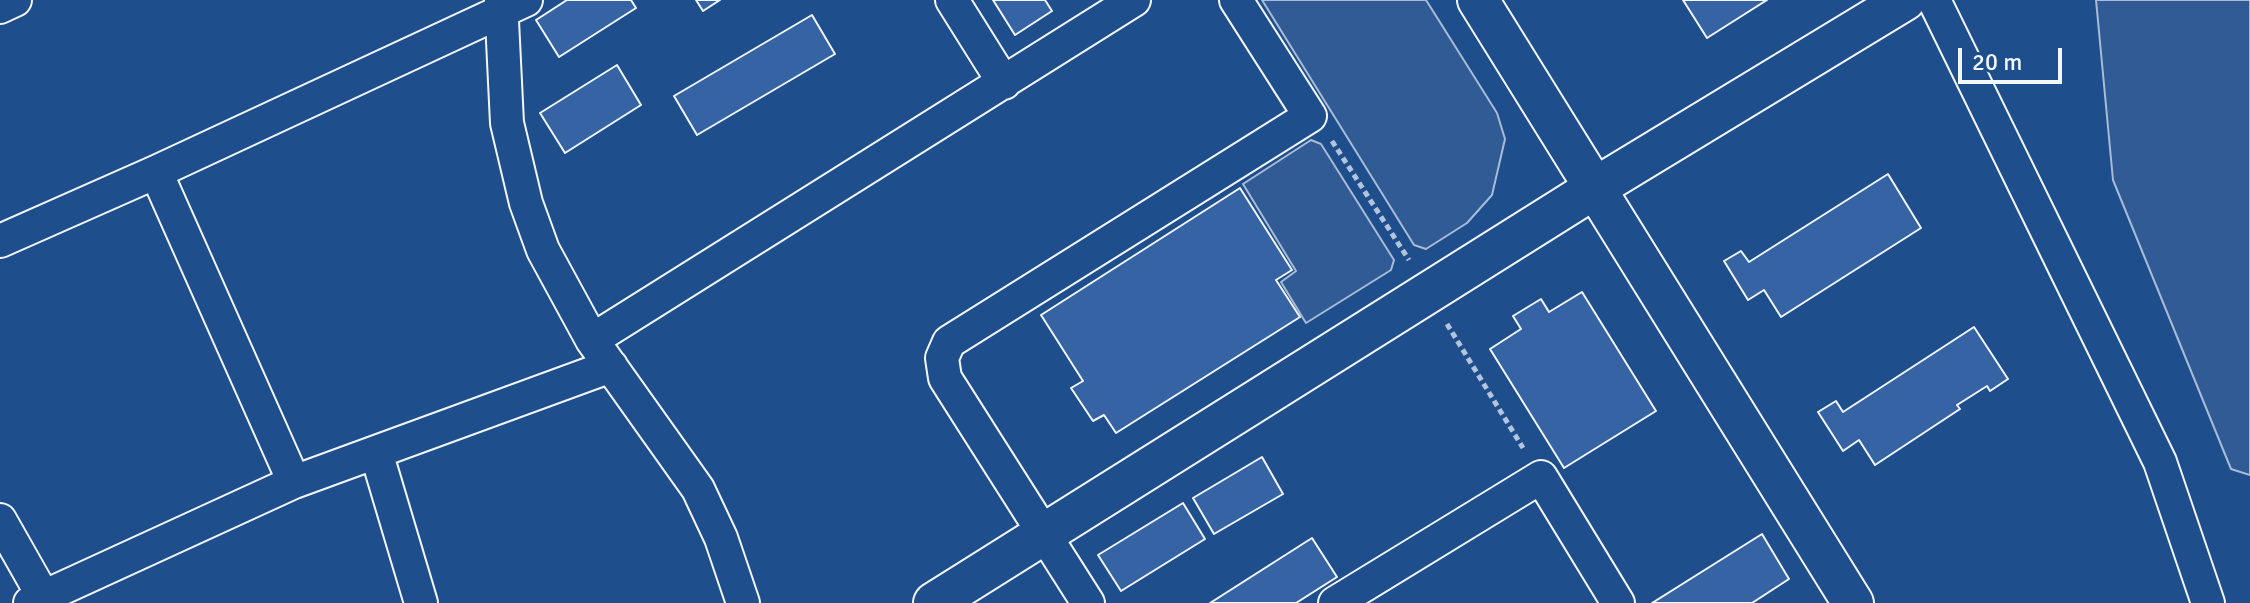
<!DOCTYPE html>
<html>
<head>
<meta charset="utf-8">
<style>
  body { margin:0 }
  #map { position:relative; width:2250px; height:603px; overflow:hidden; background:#1f4e8c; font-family:Signika,sans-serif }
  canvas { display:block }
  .scale { position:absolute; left:1958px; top:48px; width:104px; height:36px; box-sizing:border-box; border:4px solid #f2f6ff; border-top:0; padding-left:10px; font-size:24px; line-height:28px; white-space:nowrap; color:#f2f6ff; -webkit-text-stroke:6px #1f4e8c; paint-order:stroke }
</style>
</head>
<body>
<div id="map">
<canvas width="2250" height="603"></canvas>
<div class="scale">20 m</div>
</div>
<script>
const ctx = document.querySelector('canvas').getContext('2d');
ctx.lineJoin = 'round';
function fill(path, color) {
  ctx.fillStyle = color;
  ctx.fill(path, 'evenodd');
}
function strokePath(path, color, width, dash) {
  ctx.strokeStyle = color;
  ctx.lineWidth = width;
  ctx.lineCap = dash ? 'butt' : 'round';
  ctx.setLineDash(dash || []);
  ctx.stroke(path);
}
const built = new Path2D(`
  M1262,0H1426L1497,113L1505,139L1492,195L1467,223L1426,249L1414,245Z
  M2096,0H2250V475L2231,469L2113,180Z
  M1311,140L1321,144L1394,260L1391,270L1306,323L1281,282L1296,271L1243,184Z`);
fill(built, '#305b95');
strokePath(built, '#a8bbd7', 2);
const building = new Path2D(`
  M567,0H631L636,8L559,57L536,20Z
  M696,0H720L703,11Z
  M993,0H1045L1052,11L1015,35Z
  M1683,0H1767L1707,38Z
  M812,15L835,54L697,135L674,96Z
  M617,65L641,105L565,153L540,113Z
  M1888,174L1921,228L1781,317L1764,290L1748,300L1724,261L1741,251L1749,262Z
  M1240,188L1292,270L1276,280L1300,317L1116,433L1104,415L1093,421L1071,388L1083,381L1041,315Z
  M1582,292L1656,411L1564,468L1490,349L1521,329L1513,316L1541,299L1549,312Z
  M1974,327L2008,379L1990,391L1987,386L1957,405L1960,409L1875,465L1859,440L1843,451L1818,412L1836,401L1843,412Z
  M1262,457L1283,494L1214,534L1193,498Z
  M1183,503L1205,539L1121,591L1098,555Z
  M1762,534L1789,579L1752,603H1652Z
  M1312,538L1337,577L1296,603H1210Z`);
fill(building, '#3563a3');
strokePath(building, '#f2f6ff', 2);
const minor = new Path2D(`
  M501,0L507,123L526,203L543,250L592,340L698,489L721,538L743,603
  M952,0L1004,83
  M1934,0L2160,462L2208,603
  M0,7L15,0
  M156,172L294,482
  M0,241L156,172L526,0
  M592,340L1134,0
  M376,452L421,603
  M0,520L47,603
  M30,603L294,482L611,366
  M1088,603L945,378L942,358L949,342L1310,116L1236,0
  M1335,603L1541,477L1618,603`);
const tertiary = new Path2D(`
  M1478,0L1853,603
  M934,603L1595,188L1905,0`);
strokePath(minor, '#f2f6ff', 36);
strokePath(tertiary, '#f2f6ff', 44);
strokePath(new Path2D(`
  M1332,141L1409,260
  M1447,324L1523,448`), '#b3c4dc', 5, [6, 4]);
strokePath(minor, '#1f4e8c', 32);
strokePath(tertiary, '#1f4e8c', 40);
</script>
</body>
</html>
